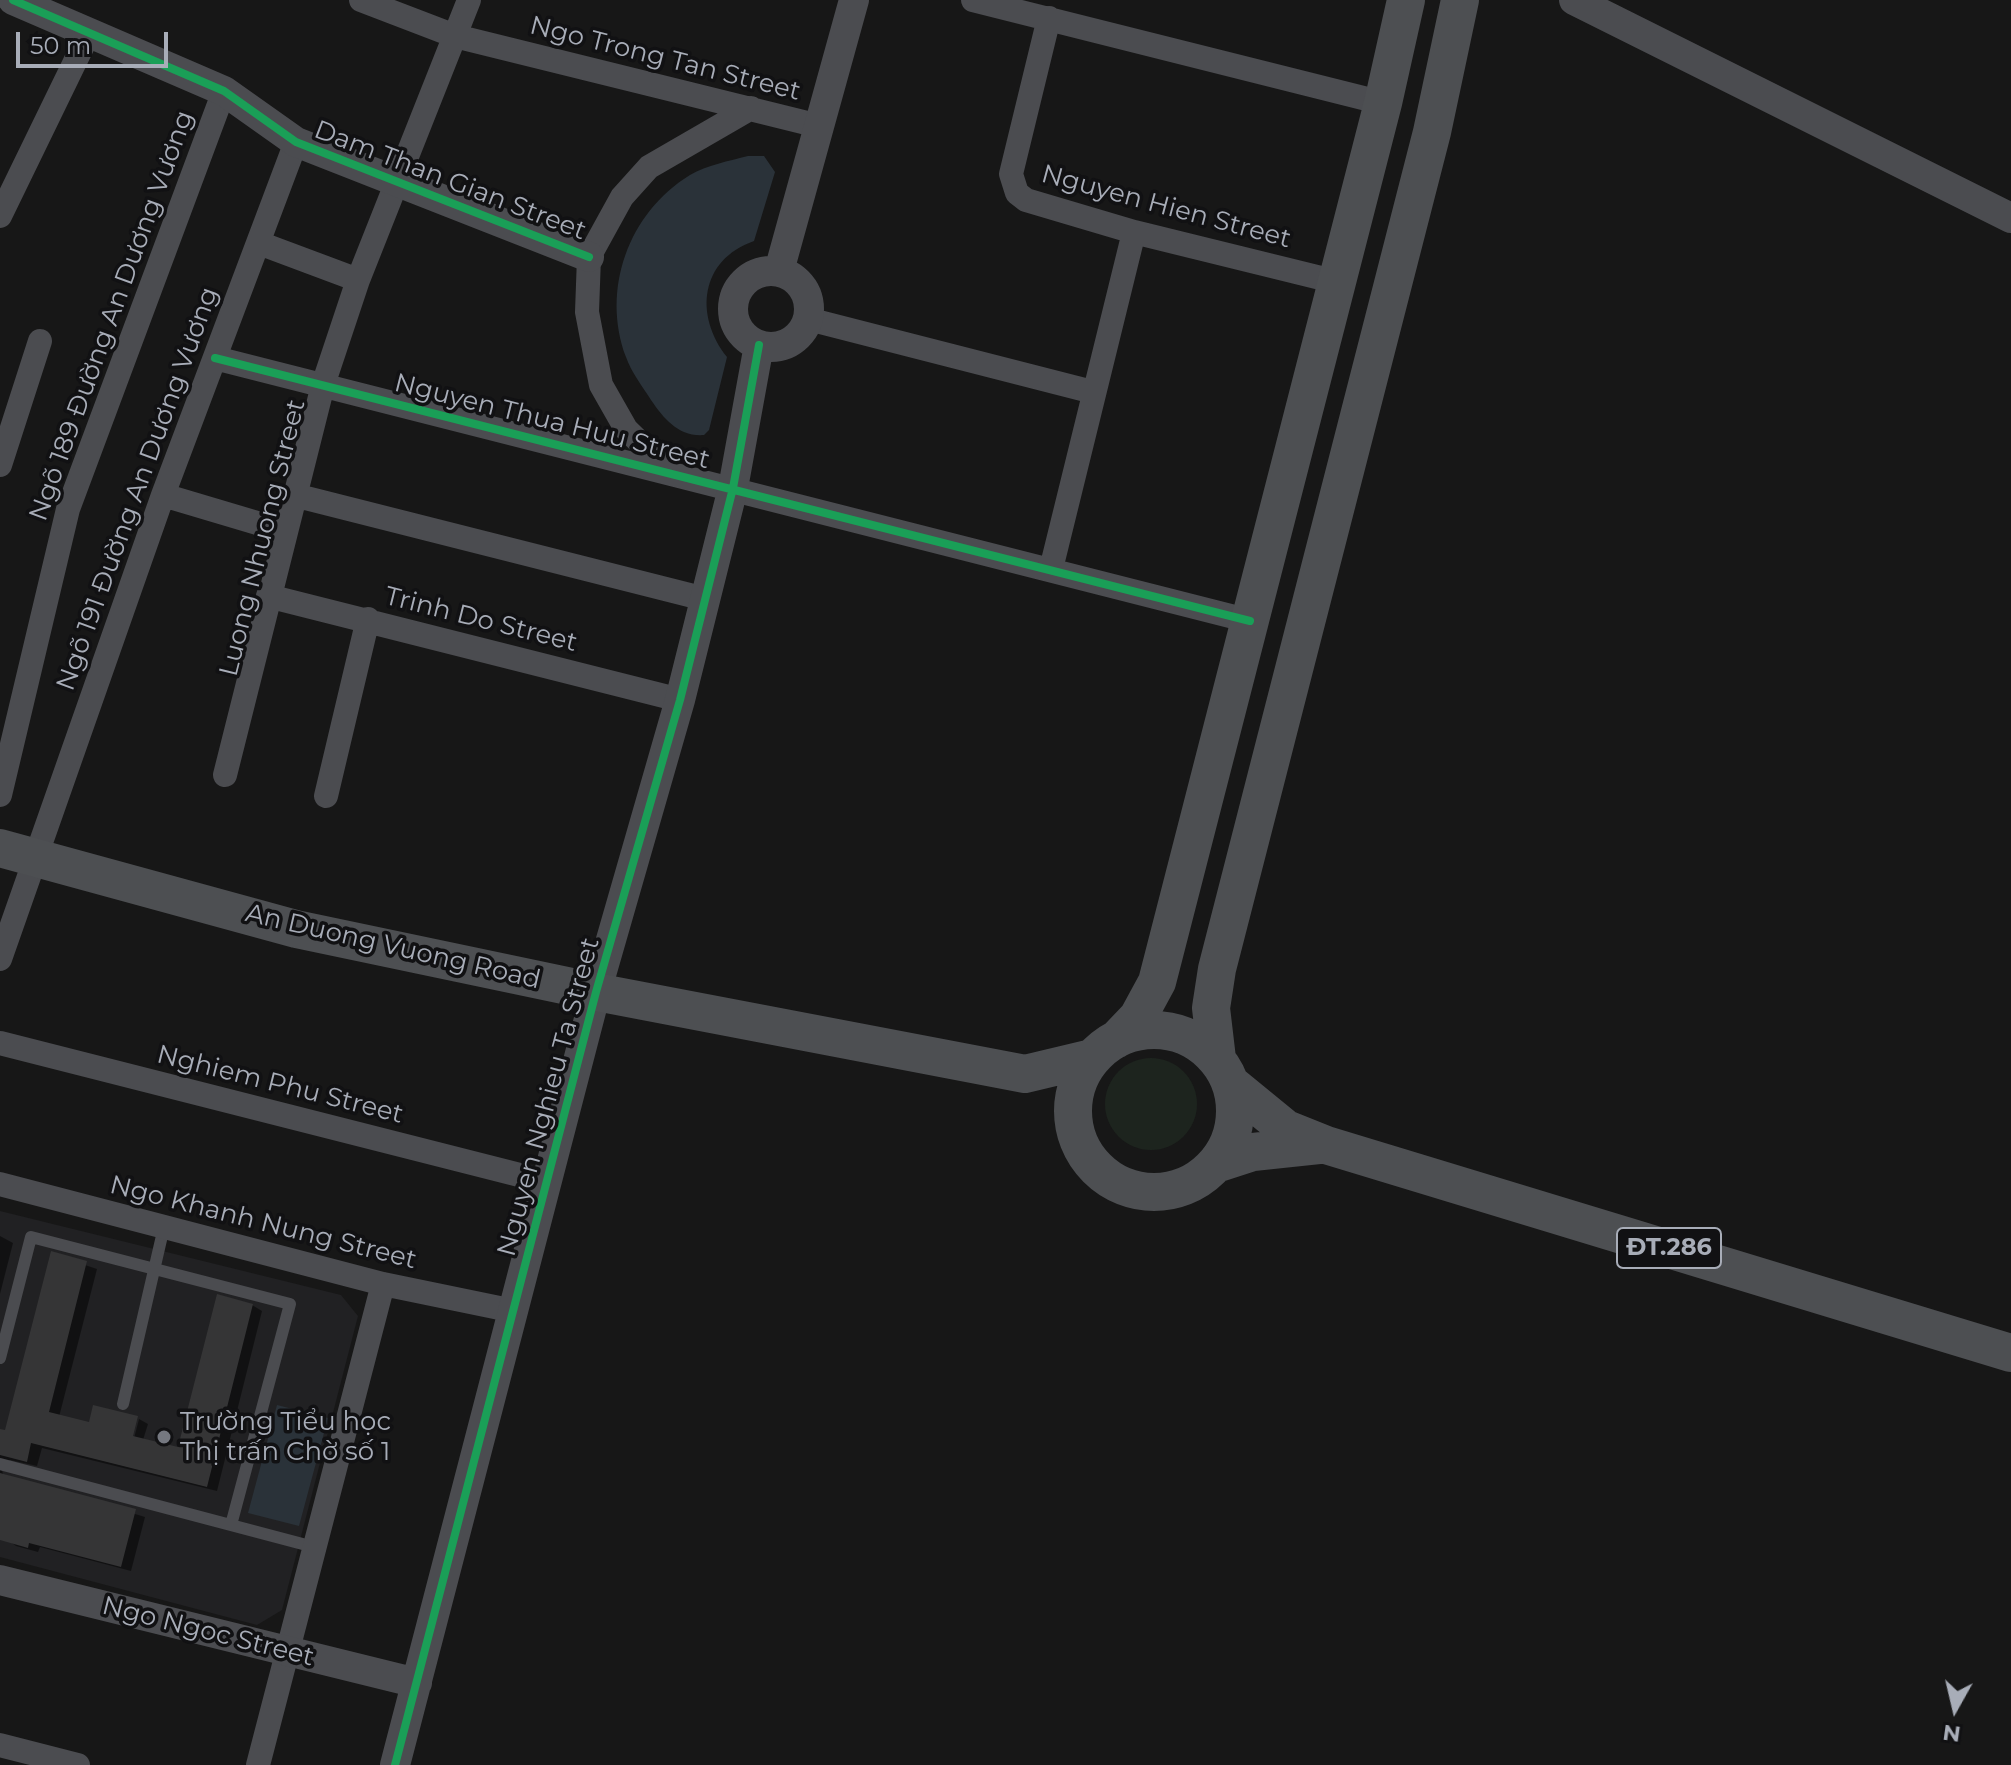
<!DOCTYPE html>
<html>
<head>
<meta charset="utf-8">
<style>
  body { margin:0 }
  #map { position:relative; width:2011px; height:1765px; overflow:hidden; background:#171717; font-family:Montserrat,sans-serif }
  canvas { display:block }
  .north { position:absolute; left:1915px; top:1669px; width:80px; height:80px; -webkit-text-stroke:6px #111113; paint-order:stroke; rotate:188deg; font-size:22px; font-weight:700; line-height:32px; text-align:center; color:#a8adb8 }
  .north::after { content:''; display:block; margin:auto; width:28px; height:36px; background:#a8adb8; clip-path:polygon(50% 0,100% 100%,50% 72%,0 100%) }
  .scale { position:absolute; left:16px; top:32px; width:152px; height:36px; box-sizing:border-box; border:4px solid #a8adb8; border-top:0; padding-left:10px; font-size:24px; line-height:28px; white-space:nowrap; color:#a8adb8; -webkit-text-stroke:6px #111113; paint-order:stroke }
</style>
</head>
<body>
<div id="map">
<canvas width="2011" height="1765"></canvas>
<div class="north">N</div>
<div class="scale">50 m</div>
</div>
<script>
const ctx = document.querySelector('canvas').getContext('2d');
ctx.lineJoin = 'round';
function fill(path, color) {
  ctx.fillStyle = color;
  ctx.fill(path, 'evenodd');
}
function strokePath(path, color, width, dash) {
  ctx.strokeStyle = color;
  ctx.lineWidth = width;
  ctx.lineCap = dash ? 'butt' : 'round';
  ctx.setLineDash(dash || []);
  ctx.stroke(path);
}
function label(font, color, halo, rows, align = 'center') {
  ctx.font = font + ' Montserrat,sans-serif';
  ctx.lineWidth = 7;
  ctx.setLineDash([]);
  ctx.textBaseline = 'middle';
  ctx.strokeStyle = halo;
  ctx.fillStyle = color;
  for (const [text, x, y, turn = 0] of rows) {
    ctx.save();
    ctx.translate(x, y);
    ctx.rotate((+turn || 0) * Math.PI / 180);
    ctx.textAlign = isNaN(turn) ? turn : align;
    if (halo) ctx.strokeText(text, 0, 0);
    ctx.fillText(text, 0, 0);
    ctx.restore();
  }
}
fill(new Path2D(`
  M0,1211L341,1295L358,1316L282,1610L257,1625L0,1557Z`), '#212123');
fill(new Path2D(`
  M1105 1104a46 46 0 1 1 92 0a46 46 0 1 1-92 0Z`), '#1d241e');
fill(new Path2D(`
  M748,156H764L775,172L754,241C700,260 694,315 727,357L709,430L704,435C679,437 664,419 651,400C643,387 631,372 626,357C601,290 628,213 690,175C707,165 729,161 748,156Z
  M277,1405L328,1418L299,1526L248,1513Z`), '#2a3239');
fill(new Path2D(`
  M0,1236L13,1243L0,1294Z
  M52,1254L97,1269L59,1417L128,1445L132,1446L139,1419L148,1424L143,1440L180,1449L252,1305L262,1311L217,1491L42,1448L37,1466L10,1460L1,1467L3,1474L145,1517L131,1571L40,1547L38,1552L16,1546L0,1534V1431L7,1433Z`), '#0007');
fill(new Path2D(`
  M51,1251L87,1261L49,1412L89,1422L93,1405L138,1416L133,1436L178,1447L217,1294L253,1304L207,1487L31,1443L27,1462L0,1455V1429L5,1430Z
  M0,1473L136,1509L121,1567L29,1543L28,1548L0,1540Z`), '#353536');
strokePath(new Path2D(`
  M0,1358L31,1237L290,1304L231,1525
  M123,1404L164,1227
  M0,1464L314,1547`), '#4b4c50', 12);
strokePath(new Path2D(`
  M361,0L455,36L819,126
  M973,0L1383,103
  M1049,18L1011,174L1017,193L1026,200L1134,232L1337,282
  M0,216L89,33
  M259,243L358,280
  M808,319L1093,392
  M215,358L1250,621
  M0,465L40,341
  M668,470L626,429L601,385L587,312L589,257L622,197L649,167L751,108
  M163,495L284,531
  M294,495L705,599
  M1051,569L1134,232
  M268,596L680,700
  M225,775L323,385L358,280L469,0
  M0,795L68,509L224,91
  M326,796L368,619
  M0,959L163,495L296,142
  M0,1043L547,1182
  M0,1184L383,1284L514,1311
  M0,1745L78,1765
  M258,1765L383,1284`), '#4b4c50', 24);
strokePath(new Path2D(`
  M13,0L224,91L296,142L589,257
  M1574,0L2011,218
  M733 309a38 38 0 1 1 76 0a38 38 0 1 1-76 0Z
  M779,271L854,0
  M0,1580L417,1683
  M395,1765L596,992L680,700L733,488L759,345`), '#4b4c50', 30);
strokePath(new Path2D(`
  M0,848L296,929L596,992L1025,1074L1092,1058
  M1073 1111a81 81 0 1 1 162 0a81 81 0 1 1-162 0Z
  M1117,1039L1138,1017L1157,982L1383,103L1406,0
  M1217,1059L1211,1008L1217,969L1432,132L1460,0
  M1231,1084L1286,1129L1326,1145L2011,1353
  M1216,1164L1253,1152L1319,1145`), '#4d4f52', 38);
strokePath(new Path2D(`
  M13,0L224,91L296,142L589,257
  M215,358L1250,621
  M395,1765L596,992L680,700L733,488L759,345`), '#1a9f57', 8);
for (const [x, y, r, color] of [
  [164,1437,8,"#757880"]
]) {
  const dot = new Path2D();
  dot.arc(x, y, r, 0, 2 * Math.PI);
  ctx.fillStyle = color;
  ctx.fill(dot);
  strokePath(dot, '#111113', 3);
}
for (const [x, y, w] of [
  [1669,1248,104]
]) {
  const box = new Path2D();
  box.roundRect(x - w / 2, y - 20, w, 40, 6);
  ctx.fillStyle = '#111113';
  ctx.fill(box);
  strokePath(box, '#a8adb8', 2);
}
label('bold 24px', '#a8adb8', null, [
  ["ĐT.286",1669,1248]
]);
label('26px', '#a8adb8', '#111113', [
  ["Ngo Trong Tan Street",665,59,14],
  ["Dam Than Gian Street",450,181,21],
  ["Nguyen Hien Street",1166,207,15],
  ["Ngõ 189 Đường An Dương Vương",112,316,-70],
  ["Nguyen Thua Huu Street",552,422,14],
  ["Ngõ 191 Đường An Dương Vương",138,489,-70],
  ["Luong Nhuong Street",263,538,-76],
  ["Trinh Do Street",481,620,14],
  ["An Duong Vuong Road",393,947,13],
  ["Nghiem Phu Street",280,1085,14],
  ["Nguyen Nghieu Ta Street",549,1097,-75],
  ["Ngo Khanh Nung Street",263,1223,14],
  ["Ngo Ngoc Street",208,1632,14]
]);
label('26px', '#a8adb8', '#111113', [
  ["Trường Tiểu học",180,1422],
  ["Thị trấn Chờ số 1",180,1452]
], 'left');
</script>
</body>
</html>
